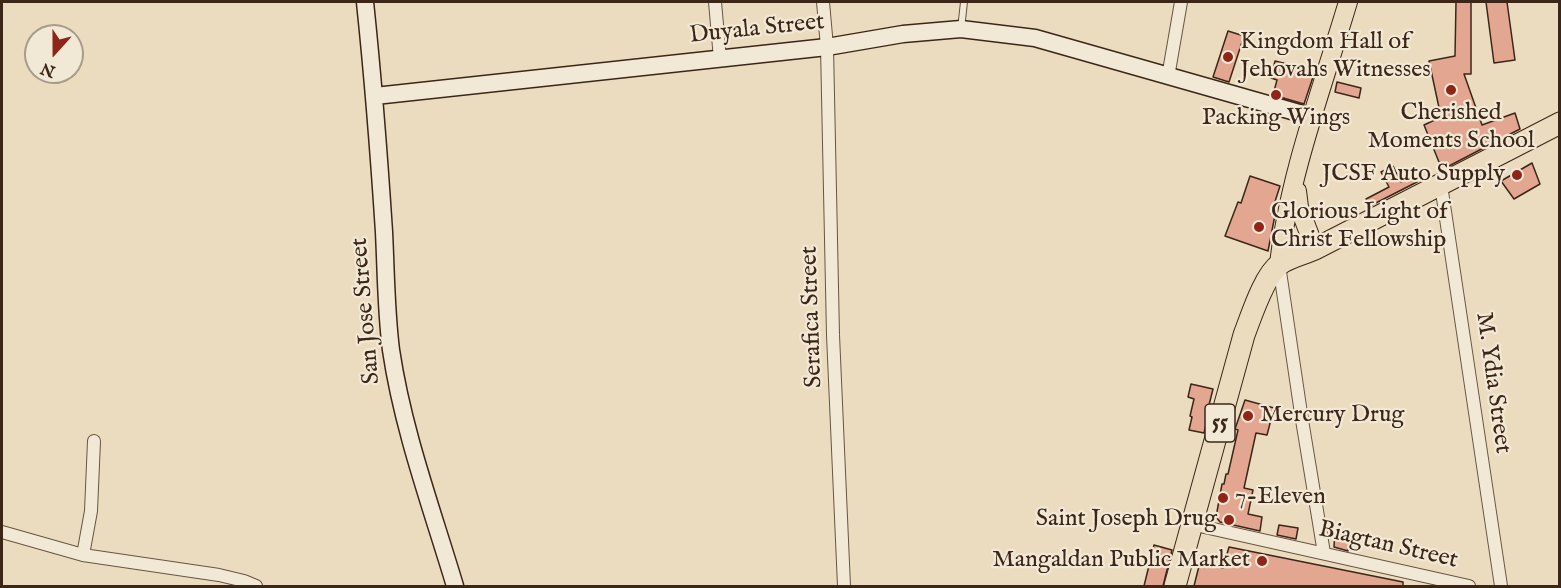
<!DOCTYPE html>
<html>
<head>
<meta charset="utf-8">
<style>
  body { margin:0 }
  #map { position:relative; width:1561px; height:588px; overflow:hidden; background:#ebdcc0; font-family:"IM FELL English",serif }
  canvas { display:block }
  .frame { position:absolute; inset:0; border:3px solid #3c2618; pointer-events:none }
  .north { position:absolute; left:24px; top:24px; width:60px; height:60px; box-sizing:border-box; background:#f2e8d6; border:2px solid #a99a8a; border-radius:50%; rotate:201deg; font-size:16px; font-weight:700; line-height:24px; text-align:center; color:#3c2618 }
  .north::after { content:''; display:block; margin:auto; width:21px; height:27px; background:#8f2418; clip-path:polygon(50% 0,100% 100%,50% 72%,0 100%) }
</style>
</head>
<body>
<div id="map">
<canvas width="1561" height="588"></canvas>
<div class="frame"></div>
<div class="north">N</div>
</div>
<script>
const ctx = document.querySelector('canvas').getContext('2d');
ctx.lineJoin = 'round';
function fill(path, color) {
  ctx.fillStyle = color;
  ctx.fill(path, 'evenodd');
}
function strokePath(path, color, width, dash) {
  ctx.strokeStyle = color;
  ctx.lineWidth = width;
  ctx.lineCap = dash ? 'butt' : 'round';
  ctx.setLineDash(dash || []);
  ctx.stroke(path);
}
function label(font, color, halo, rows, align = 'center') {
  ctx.font = font + ' "IM FELL English",serif';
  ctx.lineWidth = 4.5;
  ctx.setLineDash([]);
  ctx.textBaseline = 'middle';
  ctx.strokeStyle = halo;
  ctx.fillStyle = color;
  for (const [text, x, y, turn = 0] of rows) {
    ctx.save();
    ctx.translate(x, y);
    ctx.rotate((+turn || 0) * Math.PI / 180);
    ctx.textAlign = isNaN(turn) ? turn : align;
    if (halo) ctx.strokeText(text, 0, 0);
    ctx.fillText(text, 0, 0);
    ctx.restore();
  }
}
const building = new Path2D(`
  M1456,2H1471V74H1464L1482,125L1515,113L1520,129L1449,166L1448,164L1441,167L1424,125L1441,117L1429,61L1455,56Z
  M1486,2H1507L1515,60L1494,63Z
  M1228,31L1244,36L1229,82L1213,77Z
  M1275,61L1315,71L1304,104L1273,95L1277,80L1271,78Z
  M1337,82L1361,88L1359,98L1335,92Z
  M1532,163L1540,184L1514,199L1501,181Z
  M1393,166L1401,182L1413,175L1417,182L1370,206L1366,199L1389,187L1381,172Z
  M1250,176L1280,186L1271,214L1275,215L1268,251L1225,236L1238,202L1241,203Z
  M1191,384L1213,389L1209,405H1211L1204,433L1189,430L1192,417L1190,416L1194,399L1188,397Z
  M1245,400L1274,408L1267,435L1256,433L1244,488L1253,490L1248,514L1262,517L1260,531L1220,522L1216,517L1222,484H1224L1226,474H1228L1238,430L1235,429Z
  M1279,525L1298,528L1296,539L1277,535Z
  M1335,531L1350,533L1348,551L1334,547Z
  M1154,545L1172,550L1163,586H1144Z
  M1229,547L1403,582V586H1194L1200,562L1223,568Z`);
fill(building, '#e2a691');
strokePath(building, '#3c2618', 1.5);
const lane = new Path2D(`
  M961,29L964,2`);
const street = new Path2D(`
  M715,2L720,59
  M823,2L827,47L833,335L844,586
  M1168,77L1181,2
  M1441,185L1501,586
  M1279,265L1302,420L1324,553
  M1191,524L1469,586
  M2,532L83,555L219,575L244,581L256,586
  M83,555L91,511L94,441`);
const secondary = new Path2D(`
  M365,2C373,78 379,155 384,232C386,272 386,311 391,350C403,431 432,509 455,586
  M375,96L827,47L903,34L961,29L1035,38L1313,117`);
const primary = new Path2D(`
  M1297,191L1299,207L1315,249
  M1279,265C1288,178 1323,86 1348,2`);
const highway = new Path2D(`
  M1175,586L1244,335C1251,317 1264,275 1280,264C1290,257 1304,254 1315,249L1560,123`);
strokePath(lane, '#685442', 8);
strokePath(street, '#685442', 14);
strokePath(secondary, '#3c2618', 19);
strokePath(primary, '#3c2618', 20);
strokePath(highway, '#3c2618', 23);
strokePath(lane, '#f2e8d6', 6);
strokePath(street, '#f2e8d6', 12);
strokePath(secondary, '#f2e8d6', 16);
strokePath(primary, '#ebdcc0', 18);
strokePath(highway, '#ebdcc0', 21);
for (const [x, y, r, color] of [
  [1228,57,6,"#8f2418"],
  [1451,90,6,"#8f2418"],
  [1276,95,6,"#8f2418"],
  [1517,175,6,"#8f2418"],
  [1259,227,6,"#8f2418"],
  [1248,416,6,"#8f2418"],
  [1223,498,6,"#8f2418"],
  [1229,520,6,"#8f2418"],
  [1262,561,6,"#8f2418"]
]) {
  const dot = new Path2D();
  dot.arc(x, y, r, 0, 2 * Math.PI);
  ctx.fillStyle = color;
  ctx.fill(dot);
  strokePath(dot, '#f2e8d6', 2);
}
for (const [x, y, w] of [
  [1220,423,30]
]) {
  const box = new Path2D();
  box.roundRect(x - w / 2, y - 19, w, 38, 4.5);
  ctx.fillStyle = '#f2e8d6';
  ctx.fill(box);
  strokePath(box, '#3c2618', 1.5);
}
label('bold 22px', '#3c2618', null, [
  ["55",1220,423]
]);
label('24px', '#3c2618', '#f2e8d6', [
  ["Duyala Street",757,30,-6],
  ["San Jose Street",367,311,-95],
  ["Serafica Street",813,317,-92],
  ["M. Ydia Street",1492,383,82],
  ["Biagtan Street",1388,546,13]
]);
label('24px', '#3c2618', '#f2e8d6', [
  ["Kingdom Hall of",1240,43],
  ["Jehovahs Witnesses",1240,71],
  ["Cherished",1451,114,"center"],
  ["Moments School",1451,142,"center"],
  ["Packing Wings",1276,119,"center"],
  ["JCSF Auto Supply",1505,175,"right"],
  ["Glorious Light of",1271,213],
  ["Christ Fellowship",1271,241],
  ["Mercury Drug",1260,416],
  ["7-Eleven",1235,498],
  ["Saint Joseph Drug",1217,520,"right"],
  ["Mangaldan Public Market",1250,561,"right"]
], 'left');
</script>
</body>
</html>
